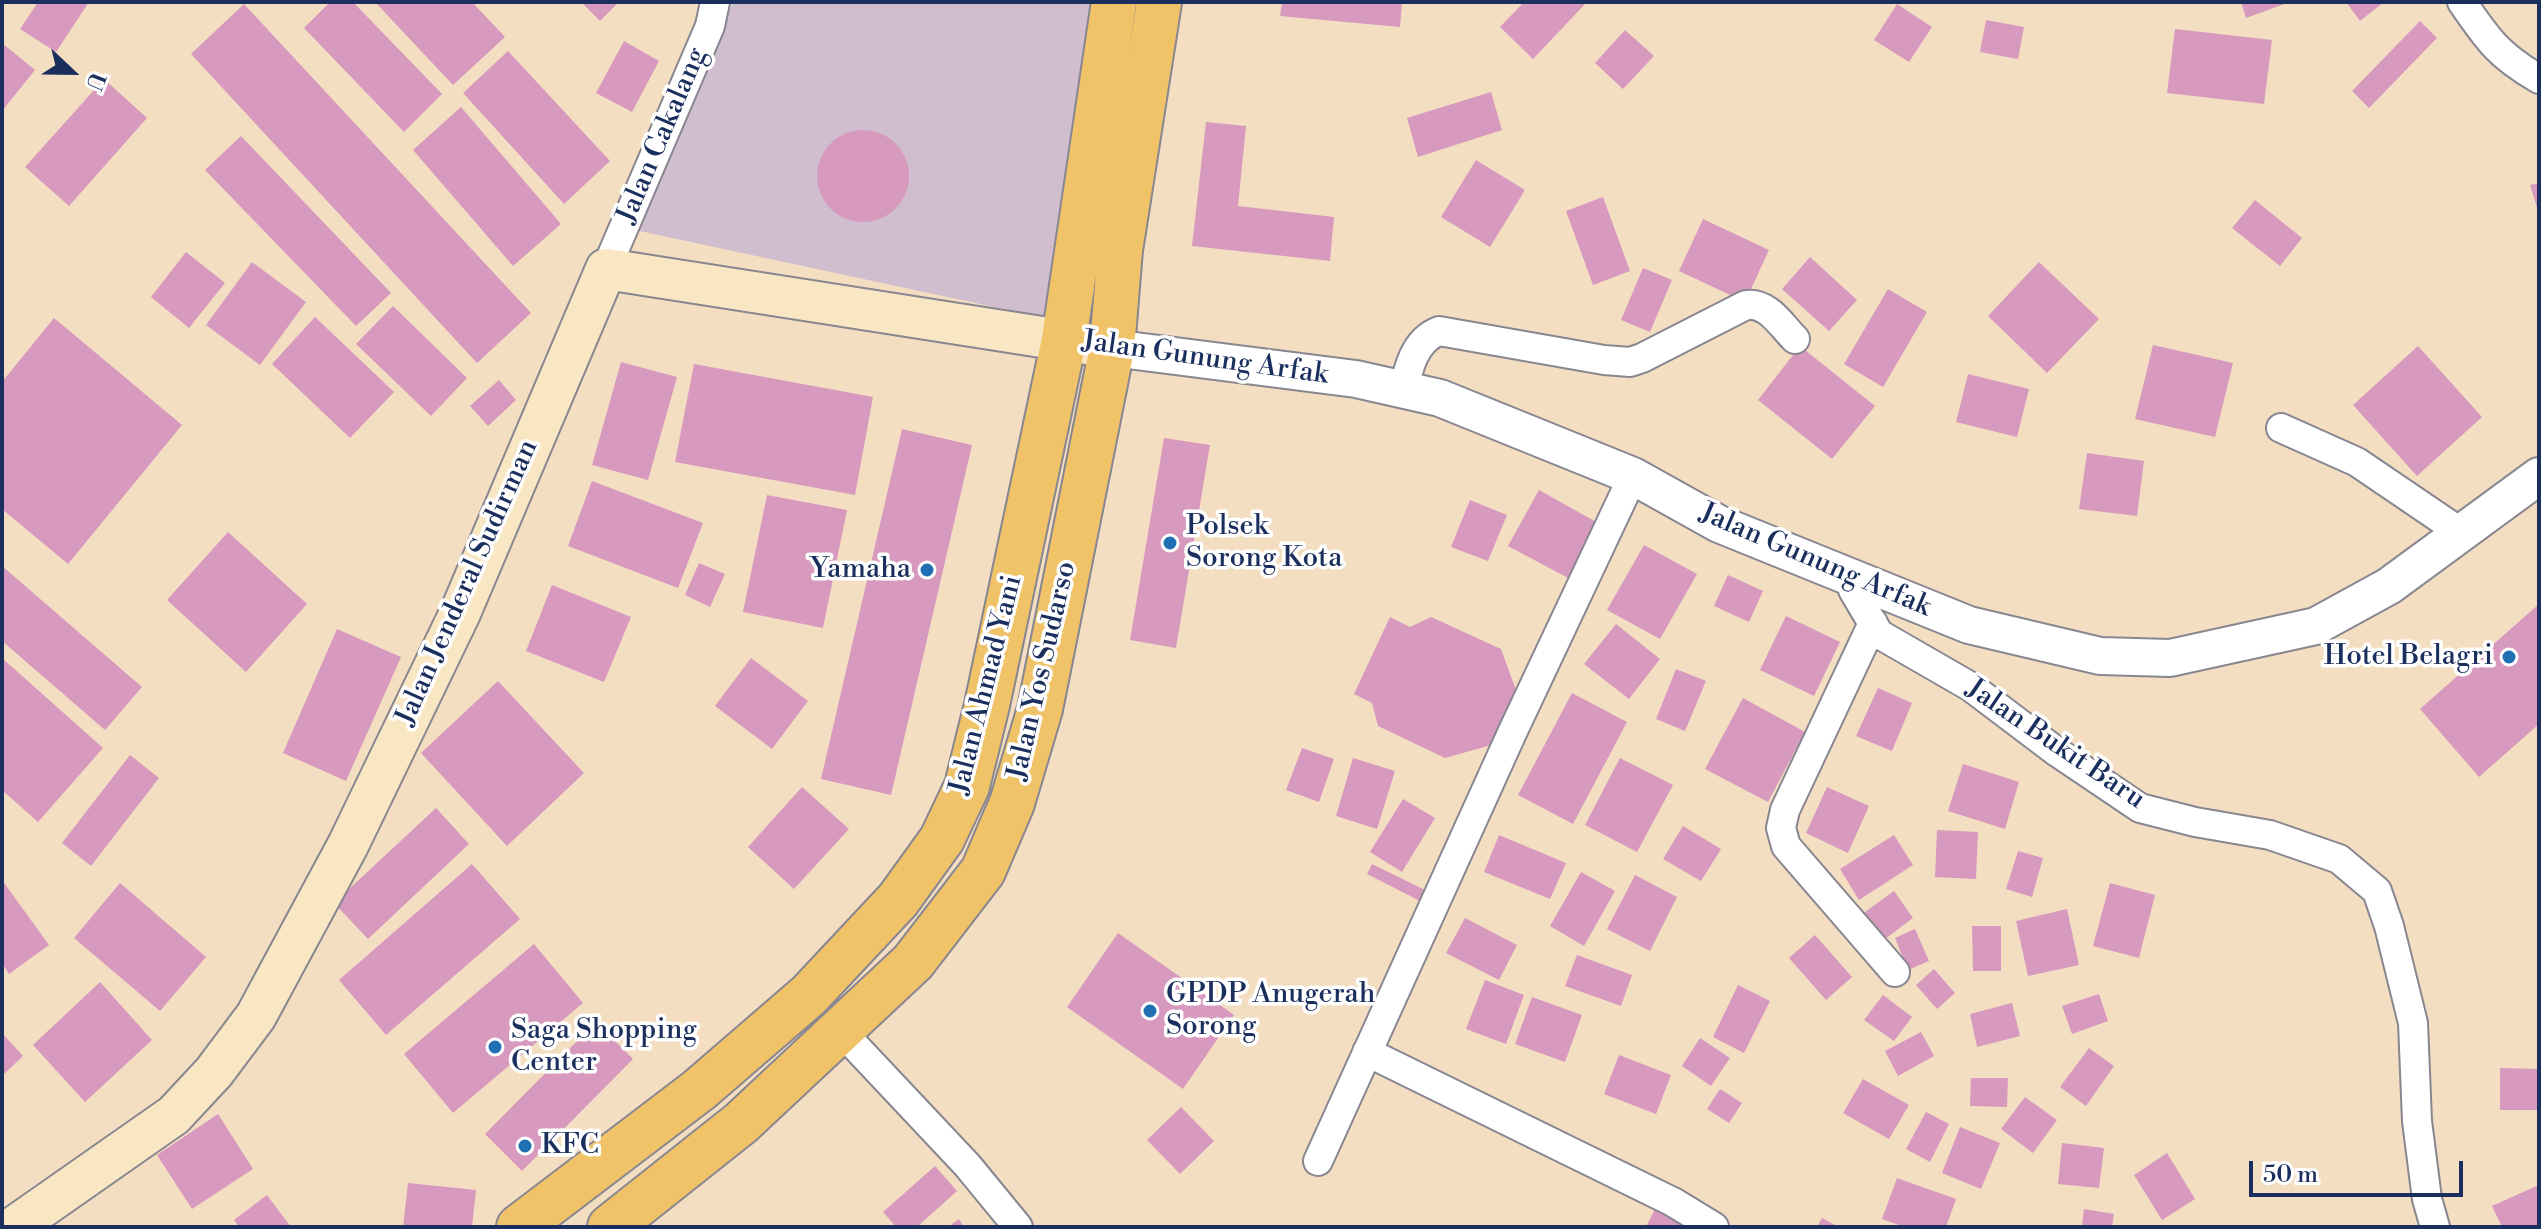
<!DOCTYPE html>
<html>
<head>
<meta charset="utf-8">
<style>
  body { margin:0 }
  #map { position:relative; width:2541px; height:1229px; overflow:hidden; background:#f4dec2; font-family:"Libre Bodoni",serif }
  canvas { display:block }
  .frame { position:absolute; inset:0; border:4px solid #1b2f5e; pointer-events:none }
  .north { position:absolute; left:32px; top:32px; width:80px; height:80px; -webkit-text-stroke:6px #fff; paint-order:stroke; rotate:112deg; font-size:22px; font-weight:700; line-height:32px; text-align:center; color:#1b2f5e }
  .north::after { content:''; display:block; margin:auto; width:28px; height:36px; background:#1b2f5e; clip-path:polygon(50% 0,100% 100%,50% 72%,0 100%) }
  .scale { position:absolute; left:2249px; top:1161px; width:214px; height:36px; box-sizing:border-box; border:4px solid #1b2f5e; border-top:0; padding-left:10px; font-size:24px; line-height:28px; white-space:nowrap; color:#1b2f5e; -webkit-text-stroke:6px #fff; paint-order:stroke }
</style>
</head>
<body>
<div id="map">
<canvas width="2541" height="1229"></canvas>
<div class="frame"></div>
<div class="north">U</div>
<div class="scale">50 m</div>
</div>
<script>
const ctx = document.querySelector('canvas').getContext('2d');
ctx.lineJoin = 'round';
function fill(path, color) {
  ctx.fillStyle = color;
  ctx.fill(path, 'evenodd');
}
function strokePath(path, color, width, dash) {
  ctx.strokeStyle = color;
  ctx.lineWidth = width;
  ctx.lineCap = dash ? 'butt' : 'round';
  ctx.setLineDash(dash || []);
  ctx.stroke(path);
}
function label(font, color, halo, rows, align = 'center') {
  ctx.font = font + ' "Libre Bodoni",serif';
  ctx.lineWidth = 7;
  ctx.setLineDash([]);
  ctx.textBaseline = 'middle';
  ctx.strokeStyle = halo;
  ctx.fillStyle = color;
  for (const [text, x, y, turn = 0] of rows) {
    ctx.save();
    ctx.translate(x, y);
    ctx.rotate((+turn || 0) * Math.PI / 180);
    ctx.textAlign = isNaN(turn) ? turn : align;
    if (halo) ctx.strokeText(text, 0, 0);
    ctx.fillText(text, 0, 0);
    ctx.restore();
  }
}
fill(new Path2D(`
  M733,2H1105L1064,322L635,230Z`), '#d0bdce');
fill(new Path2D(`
  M38,2H89L56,52L20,29Z
  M330,2H353L442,94L404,132L304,28Z
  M375,2H472L505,37L453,85Z
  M581,2H619L600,21Z
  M1282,2H1402L1400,27L1280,16Z
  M1524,2H1587L1533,59L1500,27Z
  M2241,2H2290L2246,18Z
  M2346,2H2384L2360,21Z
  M244,4L531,313L477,363L191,54Z
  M1897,4L1932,27L1909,62L1874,40Z
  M1986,20L2024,27L2018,59L1980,52Z
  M2420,21L2437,38L2369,108L2352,91Z
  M2175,29L2272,40L2264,104L2167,93Z
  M1625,30L1654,56L1623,89L1595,63Z
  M624,41L659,61L632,112L596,93Z
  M2,43L35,70L2,111Z
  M508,51L610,161L564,204L463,93Z
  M104,79L147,118L69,206L25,167Z
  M1491,92L1502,130L1418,157L1407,118Z
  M461,107L561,224L513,266L413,150Z
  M1206,122L1246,126L1238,206L1334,217L1330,261L1192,246Z
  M817 176a46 46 0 1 1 92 0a46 46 0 1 1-92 0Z
  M241,136L391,293L356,326L205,170Z
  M1476,160L1525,190L1490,247L1441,217Z
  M2539,183V211H2538L2530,185Z
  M1603,197L1630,271L1593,285L1566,211Z
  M2255,200L2302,238L2280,266L2232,228Z
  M1703,219L1769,250L1745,302L1679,271Z
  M186,252L225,283L189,328L151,297Z
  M1810,257L1857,300L1829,331L1782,289Z
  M252,262L306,302L260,365L206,325Z
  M2039,262L2099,319L2047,373L1988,316Z
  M1643,268L1672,280L1650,332L1621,320Z
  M1888,289L1927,312L1883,387L1844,364Z
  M393,306L467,378L431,416L356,344Z
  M315,317L394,392L350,438L272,364Z
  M54,318L182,425L68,564L2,509V382Z
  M2153,345L2233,363L2215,437L2135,419Z
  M1800,346L1875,406L1832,459L1758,400Z
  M2418,346L2482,417L2417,476L2353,405Z
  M621,362L677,377L648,480L592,465Z
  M694,364L873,397L855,495L675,462Z
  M1968,374L2029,389L2017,437L1956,422Z
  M499,380L516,400L488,426L470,406Z
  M902,429L972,445L891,795L821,779Z
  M1164,438L1210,445L1176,648L1130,640Z
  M2087,453L2144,461L2137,516L2079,509Z
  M592,481L703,523L678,588L568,546Z
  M1539,490L1598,523L1568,578L1508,546Z
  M767,495L847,510L823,628L743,612Z
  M1470,500L1507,515L1488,561L1451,547Z
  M228,532L307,604L246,672L167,600Z
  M1644,545L1697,574L1660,639L1607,610Z
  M699,563L725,574L710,607L685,595Z
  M2,566L142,687L105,730L2,641Z
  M1728,575L1763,591L1749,622L1714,606Z
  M552,585L631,617L604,682L526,651Z
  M2539,604V724L2479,777L2420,709Z
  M1786,616L1840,642L1814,696L1760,670Z
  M1390,617L1410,627L1431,617L1501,649L1520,701L1502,742L1445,758L1378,726L1372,703L1354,694Z
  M1616,624L1660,659L1629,699L1584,664Z
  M337,629L401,657L346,781L283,753Z
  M2,658L103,748L38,822L2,790Z
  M751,658L808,701L772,749L715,706Z
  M1676,669L1706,681L1685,731L1656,719Z
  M498,681L584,773L507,846L421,753Z
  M1878,688L1912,703L1892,751L1856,736Z
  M1572,693L1627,722L1573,824L1518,795Z
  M1743,698L1805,732L1768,802L1705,769Z
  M1302,748L1334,759L1319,802L1286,790Z
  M130,755L159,778L91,866L62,843Z
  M1353,758L1395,771L1377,829L1336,816Z
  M1620,758L1673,785L1637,852L1585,825Z
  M1963,764L2019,782L2005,829L1948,811Z
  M802,787L849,829L794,889L748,847Z
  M1827,787L1869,806L1848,853L1806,833Z
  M1403,799L1435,818L1402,872L1370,852Z
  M436,808L469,844L368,939L334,903Z
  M1683,826L1721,849L1701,881L1663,859Z
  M1937,830L1978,832L1976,879L1935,877Z
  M1499,835L1566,863L1550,899L1484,872Z
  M1894,835L1913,865L1859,900L1840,869Z
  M2018,851L2043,858L2032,897L2006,889Z
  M472,864L520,919L386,1035L339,980Z
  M1372,864L1425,890L1420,901L1367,874Z
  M1581,872L1615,891L1584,946L1550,926Z
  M1635,875L1677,897L1650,951L1607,929Z
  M2,880L49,945L9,974L2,963Z
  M120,883L206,957L160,1011L74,938Z
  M2110,883L2155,895L2139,958L2093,946Z
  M1894,891L1913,918L1881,942L1861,915Z
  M2067,909L2079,965L2028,976L2016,921Z
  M1465,918L1517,945L1499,980L1446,953Z
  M1972,926H2001V971H1973Z
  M1915,929L1929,961L1908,970L1895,938Z
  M1118,933L1234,1015L1183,1089L1067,1007Z
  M1815,935L1852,977L1826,1000L1789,958Z
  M534,944L583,1003L453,1113L404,1054Z
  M1577,955L1632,975L1621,1006L1565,986Z
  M1934,969L1955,993L1937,1009L1916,985Z
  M1485,980L1524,995L1506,1044L1466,1029Z
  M100,982L152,1040L85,1102L33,1045Z
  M1738,985L1770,1001L1744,1053L1713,1037Z
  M2099,994L2108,1021L2072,1034L2062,1006Z
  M1883,995L1912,1017L1894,1041L1864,1020Z
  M1532,997L1582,1015L1565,1062L1515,1044Z
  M2012,1003L2020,1036L1977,1047L1970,1014Z
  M596,1022L633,1059L522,1171L485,1134Z
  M1921,1032L1934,1056L1898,1076L1885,1051Z
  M2,1033L23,1056L2,1076Z
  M1700,1038L1730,1058L1711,1086L1682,1066Z
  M2089,1048L2114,1066L2086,1106L2060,1087Z
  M1619,1055L1671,1075L1656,1114L1604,1094Z
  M2500,1068L2539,1069V1110H2500Z
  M1971,1078H2008L2007,1107L1970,1106Z
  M1863,1079L1909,1105L1889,1139L1843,1113Z
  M1720,1089L1742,1103L1729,1123L1707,1109Z
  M2025,1097L2057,1120L2033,1153L2001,1129Z
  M1181,1107L1214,1141L1180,1174L1147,1140Z
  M1926,1112L1949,1124L1930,1162L1906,1149Z
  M218,1114L253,1169L192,1209L157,1155Z
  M1960,1127L2000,1143L1981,1189L1942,1173Z
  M2062,1143L2104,1148L2099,1188L2058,1184Z
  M2167,1153L2195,1199L2162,1220L2134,1175Z
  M935,1166L957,1191L917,1227H896L883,1212Z
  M1897,1178L1956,1199L1946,1227H1904L1882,1219Z
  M408,1183L476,1190L472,1227H403Z
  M2539,1185V1227H2502L2492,1206Z
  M267,1195L291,1227H239L234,1220Z
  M1658,1203L1688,1219L1684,1227H1646Z
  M2084,1209L2114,1214L2112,1227H2082Z
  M1822,1218L1839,1227H1817Z
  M959,1219L964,1227H948Z`), '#d799be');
const minor = new Path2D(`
  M2462,2C2488,40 2498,55 2539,79
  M606,269L710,26L715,2
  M1404,390C1408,368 1415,340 1439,331L1604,360L1630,362L1642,358L1746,305C1768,302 1781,325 1795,339
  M2281,428L2357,462L2463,534
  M1851,579L1853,590L1879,634L1971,687L2057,752L2140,808L2195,822L2270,835L2339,859L2377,891L2389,926L2413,1023L2417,1121L2427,1199L2435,1227
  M1873,623L1785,810L1781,828L1786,846L1895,972
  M840,1030L968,1166L1018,1227
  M1367,1052L1673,1202L1714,1227
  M1318,1161L1512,733L1633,476`);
const tertiary = new Path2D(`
  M1112,348L1356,379L1440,398L1633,476L1719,524L1969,625L2100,656L2170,658L2316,626L2389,586L2539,476`);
const secondary = new Path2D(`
  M14,1227L174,1115L214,1072L256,1016L348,845L460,613L606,269L1112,348`);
const trunk = new Path2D(`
  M519,1227L699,1090L809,995L898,900L942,839L967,786L987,705L1064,340L1114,2
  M610,1227L741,1123L913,962L983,871L1012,803L1040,709L1112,348L1120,250L1159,2`);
strokePath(minor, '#888690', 32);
strokePath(tertiary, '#888690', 40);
strokePath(secondary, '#888690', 44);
strokePath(trunk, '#888690', 48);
strokePath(minor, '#fff', 28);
strokePath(tertiary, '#fff', 36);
strokePath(secondary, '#f9e7c3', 40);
strokePath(trunk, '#f1c369', 44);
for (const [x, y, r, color] of [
  [1170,543,8,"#1f6fb2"],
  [927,570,8,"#1f6fb2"],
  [2509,657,8,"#1f6fb2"],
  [1150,1011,8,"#1f6fb2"],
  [495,1047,8,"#1f6fb2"],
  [525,1146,8,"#1f6fb2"]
]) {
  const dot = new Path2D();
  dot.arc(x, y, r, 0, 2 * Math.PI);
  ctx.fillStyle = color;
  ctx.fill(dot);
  strokePath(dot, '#fff', 3);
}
label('28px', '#1b2f5e', '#fff', [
  ["Jalan Cakalang",663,136,-67],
  ["Jalan Gunung Arfak",1205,359,8],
  ["Jalan Gunung Arfak",1815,561,23],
  ["Jalan Jenderal Sudirman",468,583,-66],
  ["Jalan Yos Sudarso",1043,671,-77],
  ["Jalan Ahmad Yani",987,685,-76],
  ["Jalan Bukit Baru",2055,745,34]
]);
label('28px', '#1b2f5e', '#fff', [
  ["Polsek",1186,527],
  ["Sorong Kota",1186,559],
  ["Yamaha",911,570,"right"],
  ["Hotel Belagri",2493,657,"right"],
  ["GPDP Anugerah",1166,995],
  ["Sorong",1166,1027],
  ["Saga Shopping",511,1031],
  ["Center",511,1063],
  ["KFC",541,1146]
], 'left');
</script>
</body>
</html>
